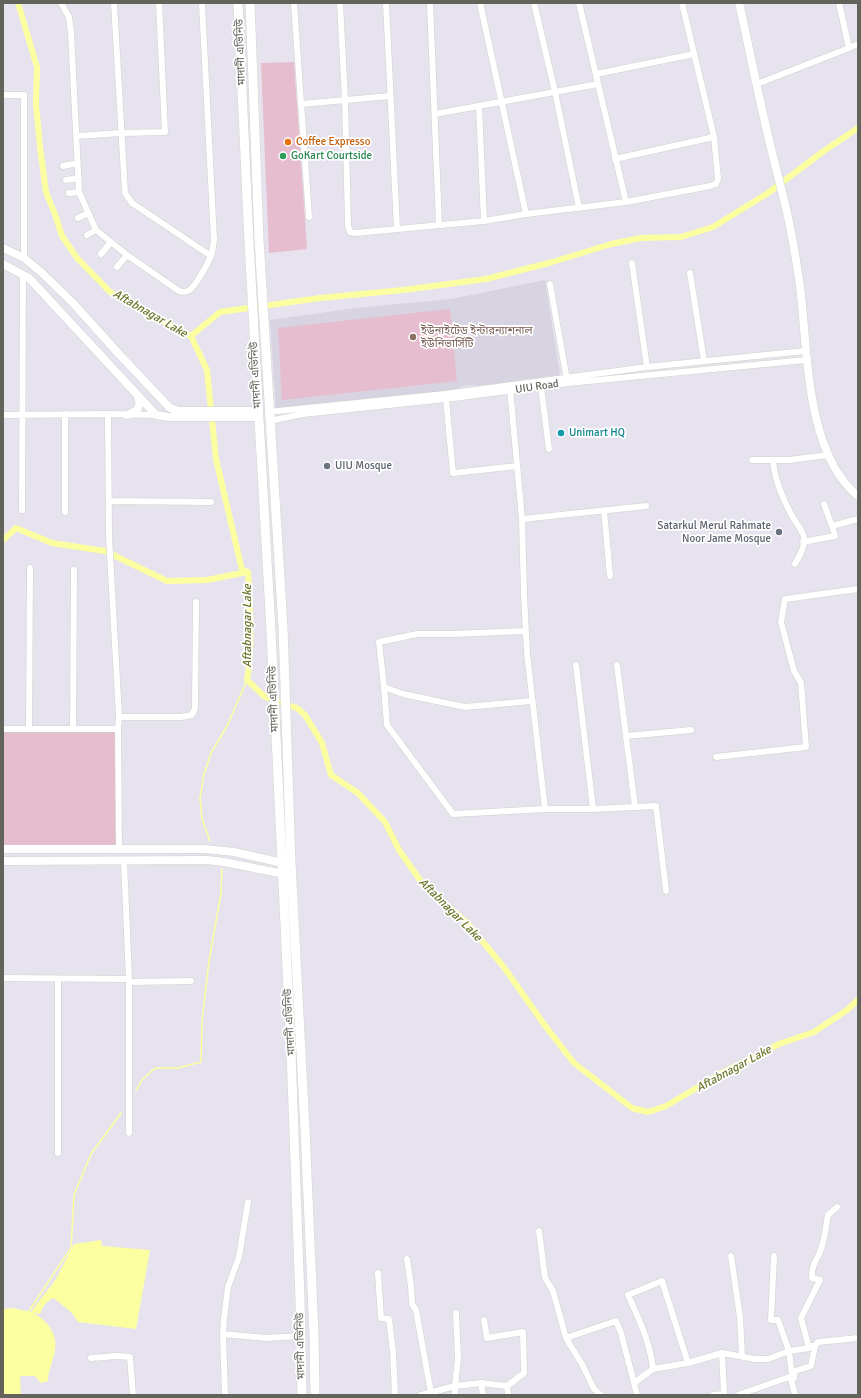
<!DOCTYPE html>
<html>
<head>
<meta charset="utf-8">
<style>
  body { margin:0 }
  #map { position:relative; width:861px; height:1398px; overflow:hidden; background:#e6e2ee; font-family:Signika,sans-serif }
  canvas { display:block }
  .frame { position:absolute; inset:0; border:4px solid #62635a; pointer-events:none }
</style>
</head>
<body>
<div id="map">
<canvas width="861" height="1398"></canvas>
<div class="frame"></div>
</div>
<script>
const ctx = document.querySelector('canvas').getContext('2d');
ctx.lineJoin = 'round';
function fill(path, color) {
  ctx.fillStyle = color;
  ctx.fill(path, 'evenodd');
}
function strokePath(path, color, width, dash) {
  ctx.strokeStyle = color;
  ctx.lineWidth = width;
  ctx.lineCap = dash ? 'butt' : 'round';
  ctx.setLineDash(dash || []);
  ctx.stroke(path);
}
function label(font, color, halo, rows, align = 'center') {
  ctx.font = font + ' Signika,"Noto Sans Bengali",sans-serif';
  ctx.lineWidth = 3.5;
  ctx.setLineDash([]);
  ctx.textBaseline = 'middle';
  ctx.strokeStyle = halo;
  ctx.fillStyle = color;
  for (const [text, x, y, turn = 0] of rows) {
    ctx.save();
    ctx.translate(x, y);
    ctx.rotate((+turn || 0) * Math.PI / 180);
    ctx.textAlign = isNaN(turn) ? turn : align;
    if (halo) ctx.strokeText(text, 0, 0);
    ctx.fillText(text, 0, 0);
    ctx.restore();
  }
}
fill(new Path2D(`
  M545,280L560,375L478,386L475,385L463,386L458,390L276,411L270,320L355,308L451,299Z`), '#d8d3e0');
fill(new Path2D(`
  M294,62L307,249L269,253L261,63Z
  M450,309L457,381L282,400L278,328Z
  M3,729H118L119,848L3,849Z`), '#e6bdce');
fill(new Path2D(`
  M101,1240L102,1246L150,1250L136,1329L78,1322L72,1313L54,1298C46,1301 43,1306 40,1314L33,1313C47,1320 58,1334 55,1351C53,1361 48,1370 48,1381L41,1383L35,1376H20L21,1395H3V1309L12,1308L31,1312L56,1279L74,1244Z`), '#fcffa0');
strokePath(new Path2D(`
  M210,841L202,819L200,798L204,774L211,753L227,726L247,680
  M136,1091L141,1081L155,1068H178L201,1062L202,1021L209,961L221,893L222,869
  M29,1311L71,1248L74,1195L91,1154L121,1113`), '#fcffa0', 1.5);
strokePath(new Path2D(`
  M18,3L37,67L36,104L40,147L46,192L56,217L62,236L77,258L110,292L191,336L207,370L216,459L242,570L248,572C250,607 253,646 247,680L265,697L297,708L305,715L322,743L331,775L358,793L385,822L399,850L424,886L448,906L467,923L503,966L546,1027L574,1063L632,1108L648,1112L666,1106L720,1074L779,1044L814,1032L847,1010L858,1000
  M191,336L220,312L320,298L403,290L486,279L549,263L611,244L641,238L681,237L713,227L768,193L821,153L858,128
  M3,540L16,528L52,543L105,551L167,581L207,580L247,572`), '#fcffa0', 6);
const minor = new Path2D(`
  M61,3L69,17L71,32L79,192L96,230L127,255L179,291C182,292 185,292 188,291C195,288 208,263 211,256C213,251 213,245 214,240L202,3
  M114,3L125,193L132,203L211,256
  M294,3L309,217
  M340,3L345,100L348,225L350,232L355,233L484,221L526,214L480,3
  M386,3L397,229
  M430,3L439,225
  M534,3L555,92L579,208
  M579,3L626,202
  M839,3L849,48
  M596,74L694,54
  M757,84L849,48L858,44
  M3,95H24V258
  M301,104L390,96
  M479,106L484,221
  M435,114L598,84
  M77,136L121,133L165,132L159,3
  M615,159L714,137
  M63,166L78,163
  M66,180L79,178
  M69,193L79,192
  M526,214L626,202L710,186L716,184L718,179L714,137L682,3
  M78,218L88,213
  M87,235L96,230
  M101,254L111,242
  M632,263L647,367
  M117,267L127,255
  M690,273L704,361
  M550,284L567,380
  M541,387L549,449
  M510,388L522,519L524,595L527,653L545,809
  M446,399L453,473L517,466
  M268,412L445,394L647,367L805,351
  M108,414L109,536L119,717L118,729L119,848
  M3,415L108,414L156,415
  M269,421L303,414L446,399L568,383L806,360
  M752,460H789L828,455
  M773,460C774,479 783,499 792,516C796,523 803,530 804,538C805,548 799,556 795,564
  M109,501L211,502
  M824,504L832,526
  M22,510L23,274
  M604,510L610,576
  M65,512V414
  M522,519L646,506
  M803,542L835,536L832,526L858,519
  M525,631L453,634H417L379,642L384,687L403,694L465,707L532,701
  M576,665L593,809
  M617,665L635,807
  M384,687L387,725L453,814L545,809H593L656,806L666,891
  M119,717H181L192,715L195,708L196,602
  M3,729H118
  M29,729L30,568
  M73,729L74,570
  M626,736L691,730
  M716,757L806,747L801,683L794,671L781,622L785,599L858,589
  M3,978L129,979L124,861
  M58,979V1153
  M129,982L191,981
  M129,1133V979
  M539,1231L545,1278L553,1291L566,1338L583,1366L594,1389L601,1395
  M731,1256L740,1317L742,1356
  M774,1256L771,1320H778L789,1351L792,1376L791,1379L795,1395
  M407,1259L411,1286L412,1304L416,1310L431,1393
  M378,1273L381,1318L389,1319L393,1352L395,1395
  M484,1320L487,1338L523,1332L524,1373L507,1386L508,1395
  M223,1334L224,1319L228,1287L239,1257L248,1202
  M566,1338L616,1321L621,1333L634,1383
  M812,1346H815L818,1342L858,1338
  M91,1358L117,1356L130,1357L133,1395
  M653,1369C650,1342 639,1319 628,1295L662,1281L688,1363
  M794,1378L795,1371L811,1366L815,1346
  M481,1383L507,1386
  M225,1395L223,1334L266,1338L301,1336
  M421,1395L455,1386L481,1383L483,1395
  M455,1395V1386L458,1358L456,1313
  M637,1395L634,1383L653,1369L688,1363L722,1353L755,1359H768L789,1351L809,1348L801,1318L820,1280L812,1278C811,1265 817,1261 821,1249C825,1238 826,1226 828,1215L837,1207
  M713,1395L724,1394L722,1353
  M738,1395L792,1376`);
const tertiary = new Path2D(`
  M739,3C750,51 759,100 771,148C777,174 785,200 790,227C794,246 797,266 800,286C808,349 805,453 858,496
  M3,248L24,258L41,272L73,303L118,353L170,408L179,411H258
  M3,264L29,278L156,415L168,417H258
  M127,415C137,412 142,407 138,397
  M3,849H205L234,852L287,864
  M3,861L207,860L224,862L289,875`);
const secondary = new Path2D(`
  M238,3L249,242L271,631L291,1051L300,1299L302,1395
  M250,3L259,240L283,627L291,863L305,1129L314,1334L315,1395`);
strokePath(minor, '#d0d2cb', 7);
strokePath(tertiary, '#d0d2cb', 9);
strokePath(secondary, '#d4d6cc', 10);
strokePath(minor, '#fff', 6);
strokePath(tertiary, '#fff', 8);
strokePath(secondary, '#fff', 9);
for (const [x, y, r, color] of [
  [288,142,4,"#e8710a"],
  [283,156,4,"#2e9e5b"],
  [413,337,4,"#8d6e63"],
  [561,433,4,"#0f9aa8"],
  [327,466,4,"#6b7280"],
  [779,532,4,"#6b7280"]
]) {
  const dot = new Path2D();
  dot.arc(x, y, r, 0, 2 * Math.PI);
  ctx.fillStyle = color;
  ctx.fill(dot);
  strokePath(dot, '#fff', 1.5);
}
label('11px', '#62635a', '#fff', [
  ["মাদানী এভিনিউ",241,52,-92],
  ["মাদানী এভিনিউ",256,375,-93],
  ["UIU Road",537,387,-8],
  ["মাদানী এভিনিউ",274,699,-92],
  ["মাদানী এভিনিউ",290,1022,-93],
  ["মাদানী এভিনিউ",301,1346,-91]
]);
label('11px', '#c56008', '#fff', [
  ["Coffee Expresso",296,142]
], 'left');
label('11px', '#27864d', '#fff', [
  ["GoKart Courtside",291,156]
], 'left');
label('11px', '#785e54', '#fff', [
  ["ইউনাইটেড ইন্টারন্যাশনাল",421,331],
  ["ইউনিভার্সিটি",421,344]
], 'left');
label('11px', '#0d838f', '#fff', [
  ["Unimart HQ",569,433]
], 'left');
label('11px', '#5b616d', '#fff', [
  ["UIU Mosque",335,466],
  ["Satarkul Merul Rahmate",771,526,"right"],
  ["Noor Jame Mosque",771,539,"right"]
], 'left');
label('italic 12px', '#6c752b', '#fff', [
  ["Aftabnagar Lake",150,314,30],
  ["Aftabnagar Lake",248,626,-90],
  ["Aftabnagar Lake",450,910,45],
  ["Aftabnagar Lake",734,1069,-29]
]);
</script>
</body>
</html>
